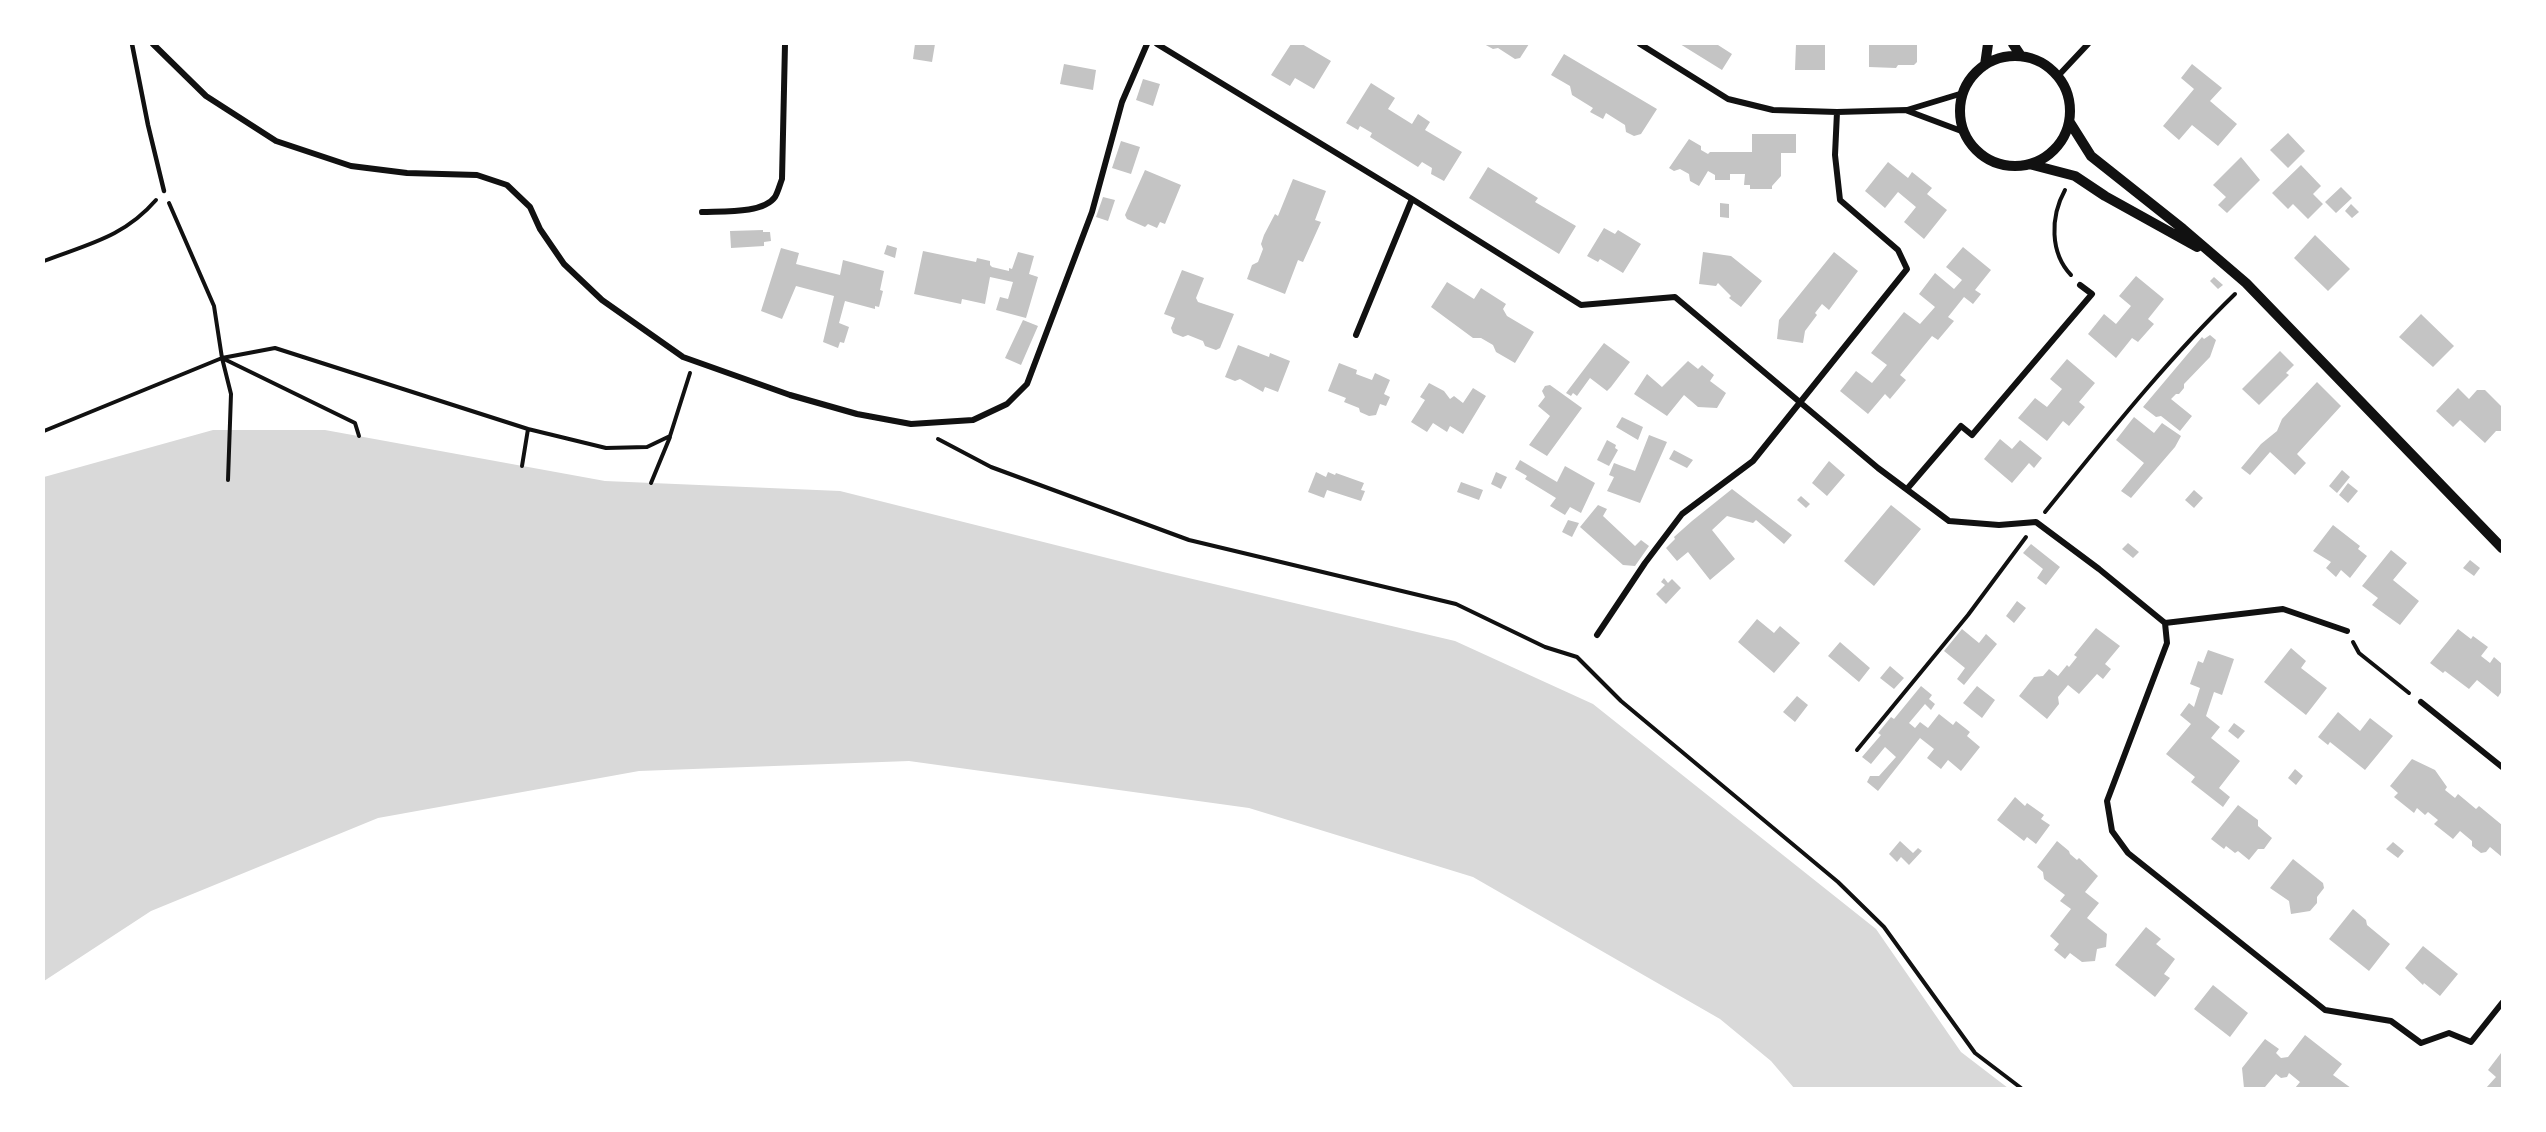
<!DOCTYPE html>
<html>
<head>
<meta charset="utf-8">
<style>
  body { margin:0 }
  #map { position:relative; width:2546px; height:1132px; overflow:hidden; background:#fff; font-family:"IBM Plex Serif",serif }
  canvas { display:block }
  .frame { position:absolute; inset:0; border:45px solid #fff; pointer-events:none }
</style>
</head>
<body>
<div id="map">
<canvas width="2546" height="1132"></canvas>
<div class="frame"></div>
</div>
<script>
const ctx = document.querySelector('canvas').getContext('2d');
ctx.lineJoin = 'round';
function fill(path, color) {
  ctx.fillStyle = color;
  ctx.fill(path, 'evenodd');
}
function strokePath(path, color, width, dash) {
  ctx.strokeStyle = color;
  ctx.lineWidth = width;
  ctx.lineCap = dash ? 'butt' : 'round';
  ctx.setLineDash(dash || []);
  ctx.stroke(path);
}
fill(new Path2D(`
  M213,430H325L605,481L840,491L1163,572L1455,641L1593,704L1876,929L1961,1052L2008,1088H1794L1771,1061L1720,1019L1473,877L1249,808L909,761L639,771L378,818L151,911L44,981V477Z`), '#d9d9d9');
fill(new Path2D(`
  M915,44H935L932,62L913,59Z
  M1291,44H1302L1331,61L1314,89L1295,78L1290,86L1271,75Z
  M1484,44H1529L1520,58L1515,59L1498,48L1493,49Z
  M1680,44H1719L1718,45L1732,54L1722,70Z
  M1796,44H1825V70H1795Z
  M1869,44H1917V62L1914,65H1898L1896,68L1869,67Z
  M1564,54L1657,109L1641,134L1634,136L1626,132L1625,125L1606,113L1603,119L1590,112L1593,108L1572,95L1570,86L1551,75Z
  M1064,64L1096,70L1093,90L1060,84Z
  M2192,64L2222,88L2210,101L2237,124L2218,146L2192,125L2179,140L2163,126L2194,89L2181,78Z
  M1143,79L1160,84L1153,106L1136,100Z
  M1371,83L1395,98L1388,109L1412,124L1418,114L1430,122L1425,130L1462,152L1444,181L1431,174L1432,168L1422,162L1418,167L1370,137L1372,133L1360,126L1358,130L1346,123Z
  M2288,133L2305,151L2288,168L2270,150Z
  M1752,134H1796V153H1781V176L1772,186V189H1750V185H1744L1745,174H1730V180H1715V175L1708,171L1699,186L1690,181L1689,174L1680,169L1674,171L1669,168L1689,139L1701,146V150L1708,154L1710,152H1752Z
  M1121,141L1140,147L1131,174L1112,168Z
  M2241,157L2260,180L2227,213L2218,205L2226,197L2213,185Z
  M1888,162L1908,178L1912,172L1932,188L1927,194L1947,210L1924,239L1904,222L1916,207L1898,192L1885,208L1865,191Z
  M2301,165L2321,186L2313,194L2323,204L2308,219L2293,204L2288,209L2272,193Z
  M1488,167L1538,198L1535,202L1576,226L1559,254L1469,198Z
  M1145,170L1181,185L1165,224L1160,222L1157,228L1148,224L1145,227L1127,219L1125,215Z
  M1293,179L1326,191L1315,220L1321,222L1303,262L1298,260L1285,294L1247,279L1252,265L1258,262L1263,249L1261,244L1264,235L1275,214L1278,216Z
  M2341,187L2352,198L2336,213L2325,202Z
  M1103,197L1115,200L1108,221L1096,217Z
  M1720,203L1729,204V218L1720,217Z
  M2351,204L2359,212L2352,218L2345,211Z
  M1604,228L1615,234L1618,230L1641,244L1623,273L1600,259L1598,262L1587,256Z
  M763,230V232H770L771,241L764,242V246L731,248L730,231Z
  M2315,235L2350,269L2328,291L2294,258Z
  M887,245L897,248L895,258L884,254Z
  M1963,247L1991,270L1975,290L1981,294L1973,304L1964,297L1948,317L1954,321L1938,340L1932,336L1900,375L1906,380L1890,399L1885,394L1868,414L1840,391L1856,371L1872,383L1887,365L1871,353L1904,312L1920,324L1935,307L1919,294L1935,273L1954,289L1962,280L1946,267Z
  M781,248L799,253L796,264L840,275L843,260L884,271L880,290L883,291L879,307L875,306V309L845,301L839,323L849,327L844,343L840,342L838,348L823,342L834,296L796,286L782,319L761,311Z
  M923,251L976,262L977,258L990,261V265L992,267L1009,271V268L1012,269L1018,252L1034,256L1029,274L1038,277L1026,318L996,310L1000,297L1008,299L1013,282L990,277L985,304L962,299L961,304L914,294Z
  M1703,252L1731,256L1762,281L1741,307L1729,298L1731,296L1718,283L1716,286L1699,284Z
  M1834,252L1858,271L1829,310L1822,304L1815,313L1817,315L1805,331L1803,343L1777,339L1779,320Z
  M1182,270L1204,278L1196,298L1198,302L1234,314L1220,348L1216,350L1205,346L1203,341L1188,335L1183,337L1173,333L1171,328L1175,318L1164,314Z
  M2136,276L2164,299L2148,319L2154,324L2138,342L2132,338L2116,358L2088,334L2104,314L2116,324L2131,306L2119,296Z
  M2214,277L2223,285L2218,289L2210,281Z
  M1447,282L1474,299L1481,288L1506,304L1503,309L1507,316L1534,332L1515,363L1496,352L1493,345L1481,338H1473L1431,307Z
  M2421,314L2454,346L2433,367L2399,337Z
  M1023,320L1038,326L1021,365L1005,358Z
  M2210,335L2216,340L2210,357L2184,384V388L2179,394H2176L2171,399L2192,416L2180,431L2161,416L2156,417L2143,407L2202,337L2204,339Z
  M1604,343L1630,362L1611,387L1607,391L1590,378L1577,396L1573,393L1571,396L1566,393Z
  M1238,345L1269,357L1270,353L1290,361L1278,392L1265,387L1263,392L1240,379L1235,381L1225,377Z
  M2280,351L2294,365L2286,373L2289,375L2259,405L2242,389Z
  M2067,359L2095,383L2079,402L2085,407L2069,426L2063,421L2047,441L2018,418L2035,398L2047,407L2062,389L2050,379Z
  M1688,361L1698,369L1702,365L1714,375L1710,381L1726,393L1717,408L1698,407L1684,395L1667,416L1634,394L1647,374L1662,387Z
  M1339,363L1357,370L1356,374L1372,380L1375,373L1390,380L1384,394L1390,397L1386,406L1380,404L1376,415L1369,416L1360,412L1359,408L1344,402L1346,398L1328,391Z
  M2317,382L2341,406L2297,454L2306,463L2295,475L2270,452L2250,475L2241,468L2261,444L2277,431L2282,419Z
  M1429,383L1444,391L1450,399L1454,396L1463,403L1473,388L1486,396L1463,434L1450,426L1447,432L1433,423L1427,432L1411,422L1425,400L1420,397Z
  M1550,385L1582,408L1547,456L1529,445L1550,416L1538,406L1545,397L1542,391L1545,386Z
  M2458,388L2469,399L2477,390H2485L2502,407V431H2496L2485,443L2460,420L2453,427L2436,411Z
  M1622,417L1643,427L1638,440L1616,427Z
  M2134,417L2154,433L2162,423L2181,436L2175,447L2131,498L2121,491L2144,463L2116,440Z
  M1649,435L1667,442L1640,503L1607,491L1614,477L1609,475L1614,463L1635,471Z
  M2000,439L2012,449L2020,440L2042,458L2034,468L2029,463L2012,483L1984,459Z
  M1607,440L1616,445L1615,448L1618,450L1609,466L1597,460Z
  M1674,450L1693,460L1687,468L1669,459Z
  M1520,460L1557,482L1565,466L1595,483L1581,513L1570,507L1565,515L1550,506L1556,498L1525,479L1527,476L1515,469Z
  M1829,461L1845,475L1827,496L1812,483Z
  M2342,470L2350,477L2337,493L2329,486Z
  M1316,472L1326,477L1328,472L1335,475L1336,473L1364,483L1361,490L1365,491L1361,501L1327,490L1324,498L1308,492Z
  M1496,472L1507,477L1501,489L1491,484Z
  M1461,482L1483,490L1479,500L1457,492Z
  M2348,483L2358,491L2348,503L2339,495Z
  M1732,489L1792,535L1784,544L1756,520L1753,523L1727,516L1712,530L1735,559L1710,580L1688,552L1677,561L1666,548L1675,539L1674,537L1692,521Z
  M2194,490L2203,498L2194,508L2185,500Z
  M1801,496L1810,504L1806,508L1797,500Z
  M1598,505L1607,509L1603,516L1635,546L1641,540L1649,546L1635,566L1623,565L1580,527Z
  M1891,505L1921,529L1874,586L1844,561Z
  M1568,520L1579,523L1572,537L1562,532Z
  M2333,525L2360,546L2358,549L2367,556L2350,578L2341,570L2336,577L2326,568L2331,562L2313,551Z
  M2128,543L2139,552L2133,558L2122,549Z
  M2031,544L2060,567L2046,585L2037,578L2043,569L2023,553Z
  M2391,550L2407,563L2393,580L2419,601L2400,625L2372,605L2378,598L2362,586Z
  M2470,560L2480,568L2474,576L2463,568Z
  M1664,578L1668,583L1672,579L1681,588L1666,604L1656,594L1665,585L1661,582Z
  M2017,601L2026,608L2014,623L2006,616Z
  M1757,619L1774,633L1780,626L1800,643L1774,673L1738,642Z
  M2096,628L2120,646L2105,664L2111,669L2103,679L2097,674L2079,694L2068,685L2058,697L2059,704L2047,719L2019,696L2034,677L2043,676L2049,669L2058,676L2067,665L2069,667L2077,657L2074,655Z
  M1962,629L1979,643L1986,634L1997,644L1964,685L1957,679L1965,668L1944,651Z
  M2458,629L2471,639L2473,636L2488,647L2481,656L2490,663L2494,657L2502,664V691L2498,697L2477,680L2469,689L2445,671L2443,673L2430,663Z
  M1840,642L1870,668L1859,682L1828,656Z
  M2291,648L2306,661L2301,668L2327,688L2306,715L2264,682Z
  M2208,650L2234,659L2222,695L2214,692L2206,716L2220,727L2211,738L2240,761L2219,788L2230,797L2223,807L2191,782L2195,777L2166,754L2191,724L2180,715L2189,703L2194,707L2200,688L2190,684L2198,661L2203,663Z
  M1890,666L1904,678L1894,689L1880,678Z
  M1921,686L1932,695L1929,699L1935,704L1931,710L1925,704L1909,723L1915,728L1920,722L1928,728L1939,714L1953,725L1956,721L1970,732L1967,736L1980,747L1961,771L1948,760L1941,769L1927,758L1934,749L1920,738L1878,791L1867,782L1870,776H1879L1896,757L1885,747L1871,764L1862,757L1881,735L1878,733L1891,717L1894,719Z
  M1977,686L1995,700L1982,718L1963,703Z
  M1797,696L1808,705L1795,722L1783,712Z
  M2338,712L2360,731L2370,718L2393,736L2365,770L2330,742L2328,745L2318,737Z
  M2234,723L2245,731L2238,739L2228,731Z
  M2412,759L2435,770L2447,787L2445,790L2455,798L2458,794L2476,809L2479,806L2502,825V857L2490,847L2486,852L2481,853L2472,846V841L2460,831L2453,839L2434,824L2438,820L2428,812L2425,815L2417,808L2414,813L2394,797L2398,793L2390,786Z
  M2295,769L2303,776L2296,785L2288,778Z
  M2015,797L2025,806L2027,803L2044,815L2041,819L2050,825L2036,844L2027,837L2024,841L1997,820Z
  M2238,805L2258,820V826L2272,838L2264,849H2258L2249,860L2238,851L2235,853L2226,846L2224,849L2211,839Z
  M1900,841L1913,853L1918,848L1922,851L1909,865L1901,857L1897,862L1889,854Z
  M2057,841L2069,851L2070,854L2077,860L2079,858L2098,876L2085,892L2099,903L2087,918L2107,934L2106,947L2097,949L2095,961L2082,962L2070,953L2065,959L2054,950L2059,944L2050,936L2071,909L2060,901L2065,895L2044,879L2043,872L2037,867Z
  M2393,842L2404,851L2398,858L2386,849Z
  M2293,859L2323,883L2324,888L2317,897V903L2310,911L2291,914L2289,901L2270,888Z
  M2353,909L2366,920L2367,925L2390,944L2369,971L2329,939Z
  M2146,927L2161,939L2156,944L2175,959L2164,974L2170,978L2155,997L2115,965Z
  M2423,946L2458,974L2440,996L2424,983L2423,985L2405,968Z
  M2213,985L2248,1013L2230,1037L2194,1009Z
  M2305,1035L2342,1064L2333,1075L2351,1088H2295L2300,1082L2289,1073L2287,1077L2281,1078L2276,1074L2265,1087L2244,1088L2242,1068L2265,1039L2279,1049L2276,1053L2281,1058L2288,1057Z
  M2501,1053L2502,1088H2486L2496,1077L2488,1070Z`), '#c4c4c4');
strokePath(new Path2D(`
  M2065,190C2050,217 2050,253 2071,275
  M169,203L214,306L222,358L231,394L228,480
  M44,261C88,244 124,237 156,200
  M222,358L355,423L359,436
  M44,431L222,358L275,348L528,429
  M938,439L991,467L1189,540L1456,604L1545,647L1577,657L1621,701L1838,882L1884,927L1975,1053L2021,1088
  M522,466L528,429L606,448L647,447L670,436L690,373
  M651,483L670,437
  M2045,512C2106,437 2166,361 2235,294
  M2353,642L2359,653L2409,693
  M1857,750L1968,615L2026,537`), '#111', 4);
strokePath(new Path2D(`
  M132,44L148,125L164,191`), '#111', 4.5);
strokePath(new Path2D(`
  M153,44L206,96L276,141L351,166L407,173L477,175L507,185L530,207L540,229L564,264L602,300L683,357L790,395L857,414L911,424L973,420L1007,404L1027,384L1092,212L1122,102L1147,44
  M1157,44L1412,199L1581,305L1675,297L1878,468L1949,521L1999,525L2036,522L2099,569L2165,623L2167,643L2107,801L2112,831L2128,853L2325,1010L2391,1021L2421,1043L2449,1033L2471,1042L2502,1003
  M1640,44L1728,99L1773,110L1837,112L1907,110L1963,93
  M2058,76L2088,44
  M1908,111L1964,132
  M702,212C722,211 763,214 775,197C778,192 780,184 782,179L785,44
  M1356,335L1412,199
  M1907,489L1961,426L1972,435L2092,294L2080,285
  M2165,623L2283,609L2347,631
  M1597,635L1645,563L1682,514L1753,461L1907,269L1898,250L1840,200L1835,155L1837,112
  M2421,702L2502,767`), '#111', 6);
strokePath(new Path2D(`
  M2013,44L2021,56
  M1960 111a55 55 0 1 1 110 0a55 55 0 1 1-110 0Z
  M1985,65L1988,44
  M2069,121L2091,156L2183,229L2246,283L2502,548
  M2029,164L2075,176L2105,196L2197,247`), '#111', 10);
</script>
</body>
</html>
